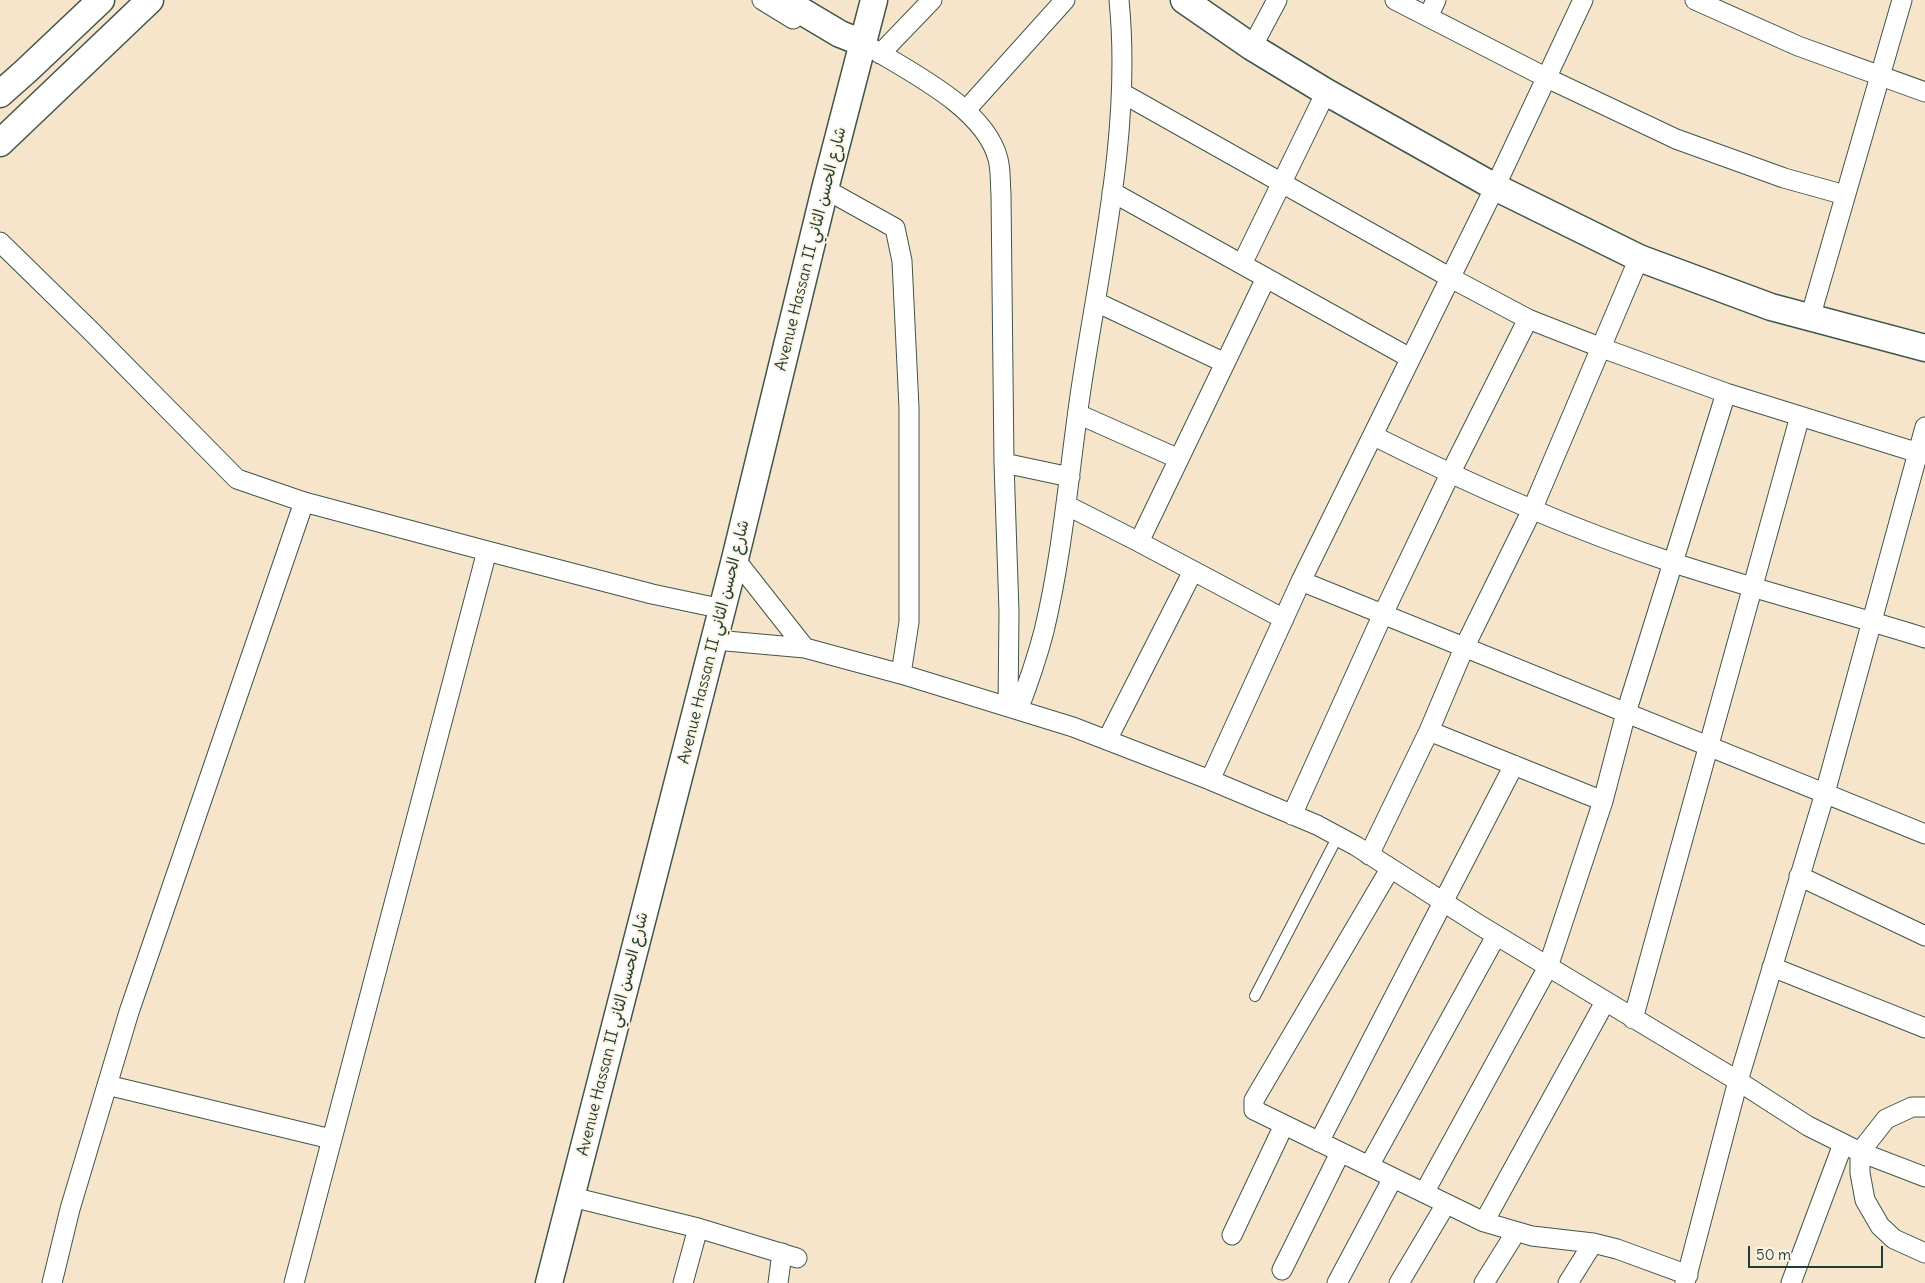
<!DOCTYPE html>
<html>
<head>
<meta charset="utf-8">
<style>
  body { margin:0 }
  #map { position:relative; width:1925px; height:1283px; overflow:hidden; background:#f7e5cb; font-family:Delius,sans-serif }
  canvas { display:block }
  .scale { position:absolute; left:1748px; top:1246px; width:135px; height:22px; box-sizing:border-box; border:2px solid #1f3d34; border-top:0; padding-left:6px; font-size:15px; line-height:18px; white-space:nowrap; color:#1f3d34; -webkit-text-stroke:4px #fcf5e5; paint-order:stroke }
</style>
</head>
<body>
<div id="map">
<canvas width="1925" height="1283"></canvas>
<div class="scale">50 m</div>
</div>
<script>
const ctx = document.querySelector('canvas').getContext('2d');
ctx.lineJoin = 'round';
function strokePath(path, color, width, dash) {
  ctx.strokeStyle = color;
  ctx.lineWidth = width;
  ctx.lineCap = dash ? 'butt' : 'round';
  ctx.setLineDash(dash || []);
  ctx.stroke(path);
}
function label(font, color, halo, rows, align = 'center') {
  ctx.font = font + ' Delius,"Playpen Sans Arabic",sans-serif';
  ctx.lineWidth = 4;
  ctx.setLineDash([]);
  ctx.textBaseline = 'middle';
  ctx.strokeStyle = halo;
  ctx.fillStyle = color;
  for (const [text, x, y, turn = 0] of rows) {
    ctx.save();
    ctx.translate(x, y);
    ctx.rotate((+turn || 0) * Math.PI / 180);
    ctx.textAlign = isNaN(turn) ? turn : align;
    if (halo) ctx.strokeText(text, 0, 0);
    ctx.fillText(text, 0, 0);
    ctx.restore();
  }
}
const lane = new Path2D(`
  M1255,996L1338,836`);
const street = new Path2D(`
  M762,0L793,19
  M1395,0L1547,78L1676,139L1784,178L1845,195
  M1695,0L1798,46L1925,92
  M1428,17L1436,0
  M863,43C906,70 985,107 998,159C1001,170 1000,183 1001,194L1004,463L1009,612L1008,707
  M1252,47L1277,0
  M880,54L932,0
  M1122,93L1449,277L1528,319L1602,348L1726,393L1925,455
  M966,110L1065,0
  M825,189L895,228L902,261L909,408V622L901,674
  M1112,192L1410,358
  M0,242L90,330L237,479L304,502L487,551L652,594L723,609
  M1242,264L1326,92
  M1266,278L1139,542L1284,619
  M1096,302L1225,363
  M1810,318L1902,0
  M1078,414L1179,459
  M1374,436C1471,485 1571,529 1674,563C1757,590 1842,612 1925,638
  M1004,463L1070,477
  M1066,505L1139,542
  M735,559L805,648
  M1301,581L1925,834
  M715,640L805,648L901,674L1073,727L1210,780L1317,825L1356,846L1481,926L1738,1081L1808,1126L1860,1152L1925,1177
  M1018,710C1028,684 1037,658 1044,631C1063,552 1069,470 1081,389C1100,262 1132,130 1119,0
  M1429,731L1603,801
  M1107,740L1193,571
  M1210,780L1301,581L1495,187L1583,0
  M1292,815L1383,614L1450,474L1528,319
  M1369,855L1429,731L1464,648L1532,510L1639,258
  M1390,869L1254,1100V1110L1484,1222L1532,1236L1593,1243L1617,1249L1688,1275
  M1799,876L1925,936
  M1772,967L1925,1028
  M1633,1019L1800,416
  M107,1085L331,1139
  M1925,1107H1912L1886,1119L1860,1152V1173L1865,1200L1880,1226L1894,1239L1925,1253
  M1319,1142L1514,765
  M1369,1166L1496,936
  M1424,1193L1548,967L1603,801L1626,713L1726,393
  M572,1197L698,1228L797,1258
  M1484,1222L1605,1002
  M1232,1235L1284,1125
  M1282,1270L1340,1153
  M52,1283L70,1209L129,1012L304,502
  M294,1283L487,551
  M683,1283L698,1228
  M778,1283L782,1253
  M1337,1283L1393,1178
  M1399,1283L1446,1204
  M1484,1283L1516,1232
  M1568,1283L1593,1243
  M1685,1283L1738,1081L1825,793L1925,427
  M1791,1283L1843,1144`);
const secondary = new Path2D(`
  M783,0L840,34L863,43
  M1184,0L1252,47L1326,92L1495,187L1639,258L1771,307L1925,348
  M0,94L26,71L101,0
  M0,143L150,0
  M549,1283L735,559L825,189L874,0`);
strokePath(lane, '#3f564b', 12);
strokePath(street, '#3f564b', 21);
strokePath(secondary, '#3f564b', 29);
strokePath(lane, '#fff', 10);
strokePath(street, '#fff', 19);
strokePath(secondary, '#fff', 26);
label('16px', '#1f3d34', '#fcf5e5', [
  ["Avenue Hassan II شارع الحسن الثاني",811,249,-76],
  ["Avenue Hassan II شارع الحسن الثاني",714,642,-76],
  ["Avenue Hassan II شارع الحسن الثاني",613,1034,-76]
]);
</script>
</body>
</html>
